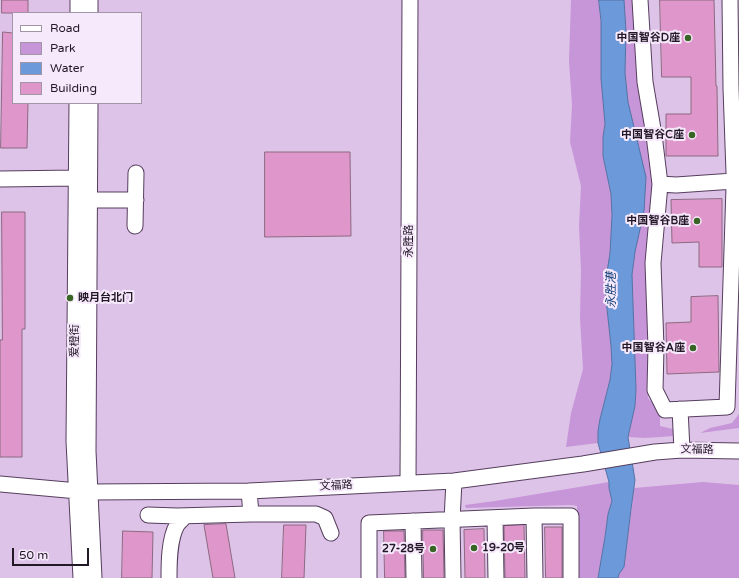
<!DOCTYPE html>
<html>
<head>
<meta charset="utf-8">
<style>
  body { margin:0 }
  #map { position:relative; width:739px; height:578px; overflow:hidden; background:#dec3e8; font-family:"Varela Round",sans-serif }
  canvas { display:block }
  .legend { position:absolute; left:12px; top:12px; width:130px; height:92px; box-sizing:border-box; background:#f7e9fc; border:1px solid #a295a6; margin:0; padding:5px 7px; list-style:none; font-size:12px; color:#221826 }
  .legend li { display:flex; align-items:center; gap:8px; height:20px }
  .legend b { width:20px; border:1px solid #a295a6 }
  .scale { position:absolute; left:12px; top:548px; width:77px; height:18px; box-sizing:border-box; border:2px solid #221826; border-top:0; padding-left:5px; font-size:12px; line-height:14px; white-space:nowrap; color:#221826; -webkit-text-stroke:3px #f7e9fc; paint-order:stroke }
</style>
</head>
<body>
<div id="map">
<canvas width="739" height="578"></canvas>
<ul class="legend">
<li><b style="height:5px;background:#fff"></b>Road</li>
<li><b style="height:11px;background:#c796d8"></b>Park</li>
<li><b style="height:11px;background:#6b99da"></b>Water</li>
<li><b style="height:11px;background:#df97cb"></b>Building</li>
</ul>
<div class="scale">50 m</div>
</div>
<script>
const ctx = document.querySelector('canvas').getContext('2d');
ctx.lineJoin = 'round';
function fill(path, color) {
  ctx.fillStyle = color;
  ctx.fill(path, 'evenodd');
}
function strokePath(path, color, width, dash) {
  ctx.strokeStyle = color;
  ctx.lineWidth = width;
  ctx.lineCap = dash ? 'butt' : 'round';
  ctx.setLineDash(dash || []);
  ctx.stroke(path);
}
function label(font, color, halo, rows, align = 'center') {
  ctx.font = font + ' "Varela Round","Noto Sans SC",sans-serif';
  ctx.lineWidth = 4;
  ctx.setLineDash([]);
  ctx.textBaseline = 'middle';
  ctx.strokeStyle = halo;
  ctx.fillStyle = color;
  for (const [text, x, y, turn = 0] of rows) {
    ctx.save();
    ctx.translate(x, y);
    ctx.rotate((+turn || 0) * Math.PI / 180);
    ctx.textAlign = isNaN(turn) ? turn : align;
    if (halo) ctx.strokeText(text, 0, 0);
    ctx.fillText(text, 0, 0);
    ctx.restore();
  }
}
fill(new Path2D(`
  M571,0H599L601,21V78L605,124L603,137V156L611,194L612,215L610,253L607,272L605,290L611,346L612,364L610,380L600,419L598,431V443L566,447L571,413L583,369L580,318L581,271L579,226L581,186L570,142L572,105L569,61Z
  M624,0H636L653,148L652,356L648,398L660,412V426L673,429L674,436L645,438L628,437L635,406L636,389L632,287V275L635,252L628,102L625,73L626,31Z
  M739,414V428L700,433L710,428L732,423Z
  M609,482V488L612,501L608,514L605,536L598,578H577V506L571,505L466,508L465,505L495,501Z
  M703,482L739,485V578H618L619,574L624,567L634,488Z`), '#c796d8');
const water = new Path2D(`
  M599,0H624L626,31L625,73L628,102L646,177L644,211L635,252L632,275L636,389L635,406L628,437L635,480L631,509L625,559L624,567L619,574L618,578H598L605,537L608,514L612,501L609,488V482L598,443V431L600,419L610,380L612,364L611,346L605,290L607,272L610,253L612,215L611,194L603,156V137L605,124L601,78V21Z`);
fill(water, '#6b99da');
strokePath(water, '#5572a4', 1);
const building = new Path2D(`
  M2,0H28V13H2Z
  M660,0H714L716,86H717L718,156H666V114H691V77H662Z
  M3,32L13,33V103H28L27,148H1Z
  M265,152H350L351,236L265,237Z
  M722,199V267H699V242L672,243L671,200Z
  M2,212H25V329H22V457H0V340H2Z
  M718,296L719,372L667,374L666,323L691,322V297Z
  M226,524L235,578H213L204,525Z
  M284,525H306L304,578H282Z
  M524,525L525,578H505L504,526Z
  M545,527H562V578H546Z
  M484,529L485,578H465L464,530Z
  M423,530H443L444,578H424Z
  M123,531L153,532L152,578H122Z
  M384,531H404L405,578H385Z`);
fill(building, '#df97cb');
strokePath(building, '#8c6982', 1);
const minor = new Path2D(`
  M640,0L645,82L654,135L660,184L653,263L656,347L655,390L665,410L727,407L734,187
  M730,0L731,88L734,173H739
  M78,13V0
  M90,13V0
  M77,103L74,441L81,578
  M90,103L88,451L94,578
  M0,179L77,178
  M660,184L676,185L734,181
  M89,200H136
  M135,226L136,173
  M680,409L682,450
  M408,482L410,0
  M0,484L89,492L249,491L454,481L583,464L655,452L682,450L739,451
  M249,491L251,514H316L325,518L331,533
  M148,515L177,516L251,514
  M534,516L535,578
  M495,518L496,578
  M413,521L414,578
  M169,578C169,563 169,539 177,525C179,522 183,519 185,516
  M369,578V523L534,516H571V578
  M453,578L452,520L454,481`);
strokePath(minor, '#553e5d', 17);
strokePath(minor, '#fff', 15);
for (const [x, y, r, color] of [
  [688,38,4,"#386524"],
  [692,135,4,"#386524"],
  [697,221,4,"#386524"],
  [70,298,4,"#386524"],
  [693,348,4,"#386524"],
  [474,548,4,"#386524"],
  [433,549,4,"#386524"]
]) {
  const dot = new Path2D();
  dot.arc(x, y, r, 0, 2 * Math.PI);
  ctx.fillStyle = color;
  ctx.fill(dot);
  strokePath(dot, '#f7e9fc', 1.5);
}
label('bold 11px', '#221826', '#f7e9fc', [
  ["中国智谷D座",680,38],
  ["中国智谷C座",684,135],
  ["中国智谷B座",689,221],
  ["映月台北门",78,298,"left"],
  ["中国智谷A座",685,348],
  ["19-20号",482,548,"left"],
  ["27-28号",425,549]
], 'right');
label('11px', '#221826', '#f7e9fc', [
  ["永胜路",409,241,-90],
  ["爱橙街",75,341,-90],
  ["文福路",697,450,1],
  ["文福路",336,486,-3]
]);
label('italic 12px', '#133f7a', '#f7e9fc', [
  ["永胜港",612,290,-90]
]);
</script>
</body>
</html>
